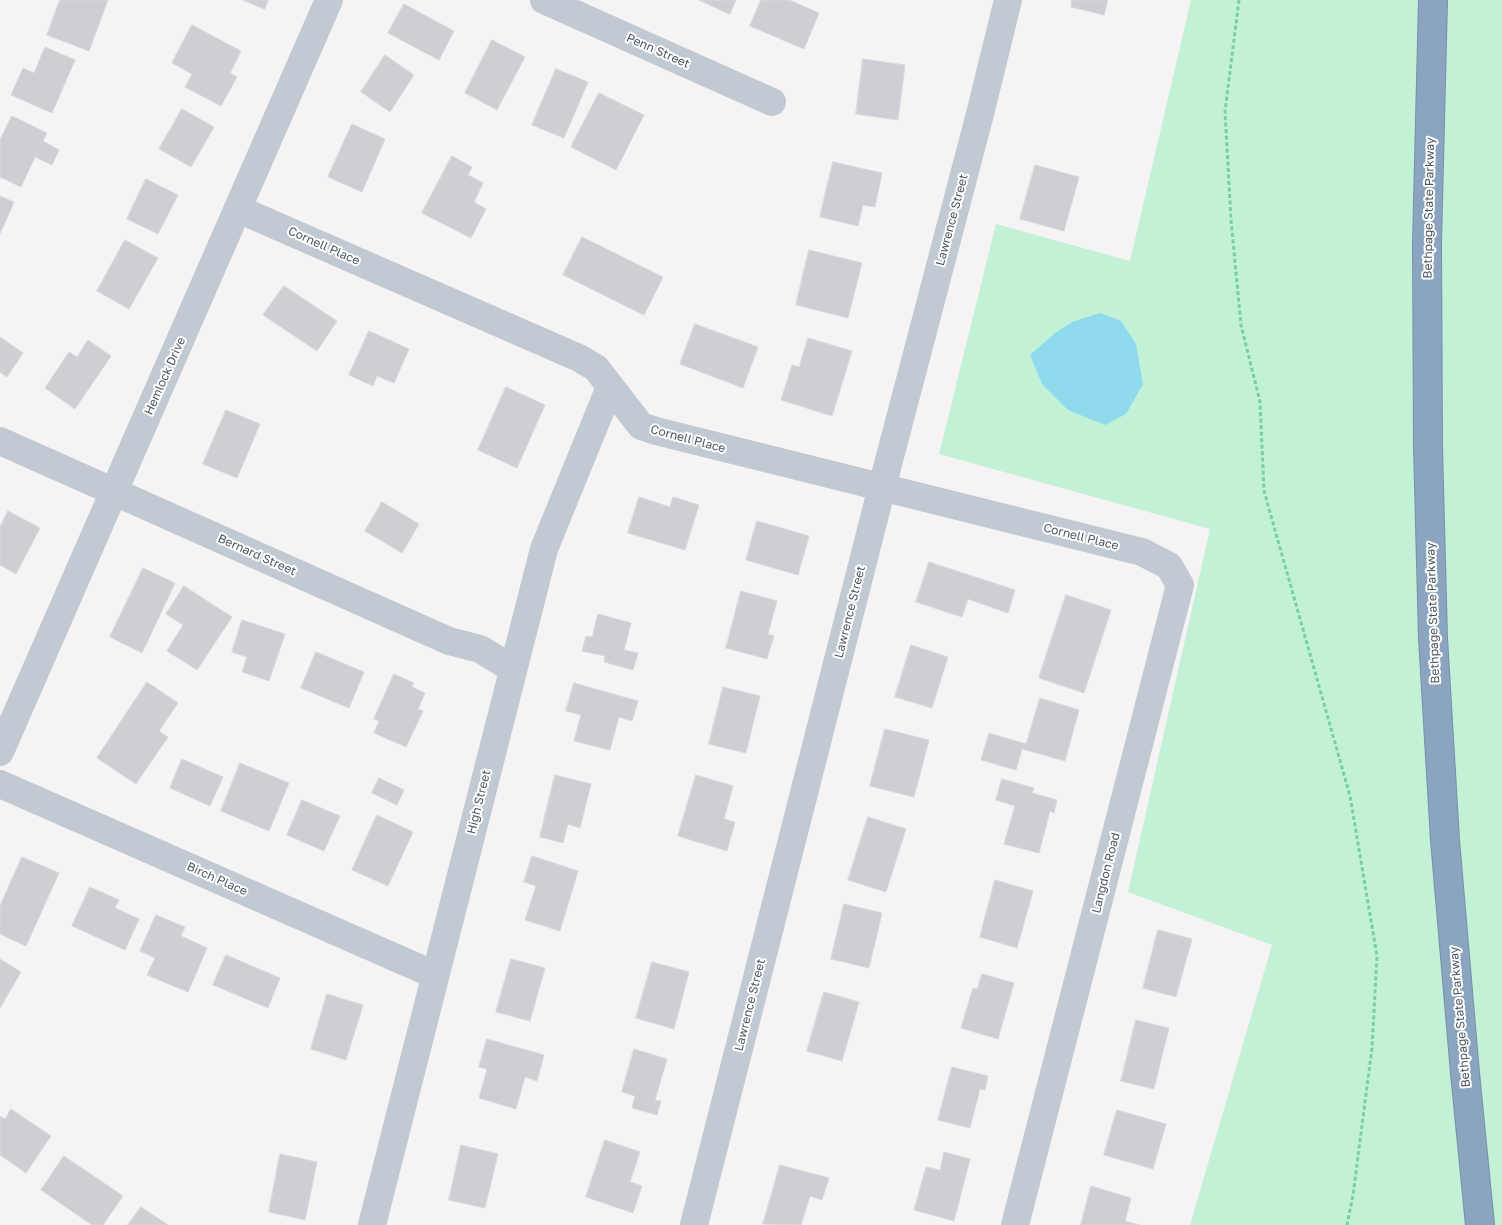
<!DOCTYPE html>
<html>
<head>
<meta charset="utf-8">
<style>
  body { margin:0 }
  canvas { display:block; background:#f5f3f3 }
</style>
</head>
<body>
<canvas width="1502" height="1225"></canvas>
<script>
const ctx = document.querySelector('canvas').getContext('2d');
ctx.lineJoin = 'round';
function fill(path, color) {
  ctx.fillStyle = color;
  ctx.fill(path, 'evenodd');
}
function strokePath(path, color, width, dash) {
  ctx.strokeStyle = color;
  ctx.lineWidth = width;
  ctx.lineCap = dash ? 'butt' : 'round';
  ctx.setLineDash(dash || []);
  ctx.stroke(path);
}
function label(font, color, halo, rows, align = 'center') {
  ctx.font = font + ' "Golos Text",sans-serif';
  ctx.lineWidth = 4;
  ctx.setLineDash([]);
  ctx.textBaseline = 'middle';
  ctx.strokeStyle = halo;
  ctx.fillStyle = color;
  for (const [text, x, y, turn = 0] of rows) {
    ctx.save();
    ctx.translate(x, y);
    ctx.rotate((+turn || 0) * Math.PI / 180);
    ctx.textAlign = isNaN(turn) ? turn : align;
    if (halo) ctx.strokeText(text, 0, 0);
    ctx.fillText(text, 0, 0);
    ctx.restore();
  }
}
fill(new Path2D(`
  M1191,0H1502V1225H1190L1272,945L1128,892L1210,529L939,454L996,224L1130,261Z`), '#c3f1d5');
fill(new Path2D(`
  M1100,313L1121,321L1136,344L1143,384L1126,414L1105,425L1068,410L1042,384L1030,355L1055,333L1072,322Z`), '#90daee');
const building = new Path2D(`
  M60,0H108L89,51L47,35Z
  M243,0H268L265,9Z
  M699,0H736L730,14Z
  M761,0H789L819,13L804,49L750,26Z
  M1072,0H1108L1104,15L1071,7Z
  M404,4L454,31L439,60L388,33Z
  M192,25L241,51L230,73L237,77L221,106L185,87L192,74L172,63Z
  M492,40L525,57L497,110L465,93Z
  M45,47L75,60L52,113L11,95L23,68L34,73Z
  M385,55L414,75L390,112L361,92Z
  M863,59L905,65L898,120L856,114Z
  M556,69L588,82L564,138L532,125Z
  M599,93L644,115L616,170L571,147Z
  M182,109L214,127L191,167L159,149Z
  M12,116L47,133L43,141L59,150L52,165L35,157L21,187L0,177V140Z
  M352,124L385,139L362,192L328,177Z
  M452,156L472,167L468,175L483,183L474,202L486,209L471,238L422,213Z
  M833,162L882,173L875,207L863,205L858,226L820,217Z
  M1035,165L1079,177L1064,231L1020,219Z
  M146,179L178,195L158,234L127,219Z
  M0,196L14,202L0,234Z
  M582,237L663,277L644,315L563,275Z
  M125,240L158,258L129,309L97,291Z
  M809,250L862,263L848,318L796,305Z
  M284,286L337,321L317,351L263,315Z
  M695,324L758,347L743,388L680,364Z
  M369,331L409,349L394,383L377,376L373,386L349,375Z
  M0,337L23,353L7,377L0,372Z
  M808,338L852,351L832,416L781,400L792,365L799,367Z
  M88,340L111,356L75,409L45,388L69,352L77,357Z
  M506,387L545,405L517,468L478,450Z
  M226,410L260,424L237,478L203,464Z
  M639,497L670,507L673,497L699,505L685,550L628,533Z
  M382,502L419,524L402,553L365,531Z
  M8,511L40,528L16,574L0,565V527Z
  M757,521L809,536L798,575L746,560Z
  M929,562L1015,590L1008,613L968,599L962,617L916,602Z
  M143,568L175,583L142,653L110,637Z
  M184,586L232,617L197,670L167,651L183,625L166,614Z
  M741,591L777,601L768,634L774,636L767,659L726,648Z
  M1066,595L1111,610L1084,693L1039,678Z
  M598,614L631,623L624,650L638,653L633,670L604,662L605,656L582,651L586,636L592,637Z
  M242,620L285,634L269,681L242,672L247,657L232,652Z
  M911,645L948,657L932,708L895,697Z
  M316,652L364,672L349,708L301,688Z
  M394,674L414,683L412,687L425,693L418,709L423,711L406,747L374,733L379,721L374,719Z
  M147,682L178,703L159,731L168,737L136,784L97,758Z
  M574,683L638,701L632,721L619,717L610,750L574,741L581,715L566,711Z
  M723,687L760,696L746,753L709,744Z
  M1040,698L1079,710L1065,761L1022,749L1016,770L981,760L989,733L1026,744Z
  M885,729L929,740L914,797L870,786Z
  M182,759L223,777L210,806L170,788Z
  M240,763L289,783L269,831L221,811Z
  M555,775L591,784L580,828L568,824L563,843L540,837Z
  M696,775L733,786L724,819L735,822L727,851L678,836Z
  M379,778L404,790L397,805L372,793Z
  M1002,779L1034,788L1032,793L1057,800L1054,813L1050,811L1039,853L1004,844L1015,806L996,800Z
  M302,800L340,816L324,851L287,835Z
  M377,815L413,832L388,886L352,870Z
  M868,817L906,829L886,892L848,880Z
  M532,856L578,871L560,931L525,920L536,886L524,882Z
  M22,857L59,873L26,946L0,934V906Z
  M995,880L1033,891L1017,948L980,937Z
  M90,887L119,900L115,908L139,919L125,950L72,926Z
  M844,904L882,913L869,968L831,959Z
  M156,915L185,927L181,936L207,948L188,992L147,975L155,958L140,951Z
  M1158,930L1192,939L1176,997L1143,988Z
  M226,955L280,978L268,1008L213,985Z
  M0,959L21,972L0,1008Z
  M511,959L545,968L530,1021L496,1012Z
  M652,962L689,972L674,1029L636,1018Z
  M982,974L1014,983L998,1039L961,1028L973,988L977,989Z
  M824,992L859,1002L842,1061L807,1051Z
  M327,994L363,1005L346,1060L311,1049Z
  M1136,1020L1169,1028L1154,1089L1121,1081Z
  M487,1039L544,1055L537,1081L525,1077L516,1109L479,1098L487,1069L479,1067Z
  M634,1049L667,1059L655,1100L661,1101L657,1115L632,1108L635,1096L622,1092Z
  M952,1067L988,1076L985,1090L980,1089L970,1128L938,1120Z
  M11,1109L51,1136L26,1173L0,1155V1116L5,1119Z
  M1117,1110L1166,1124L1153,1169L1104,1155Z
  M605,1140L640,1152L630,1182L642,1186L633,1213L586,1197Z
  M461,1145L498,1154L485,1208L449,1200Z
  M944,1152L970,1159L954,1221L914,1210L926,1167L940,1170Z
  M280,1154L317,1162L305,1220L269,1212Z
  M64,1156L123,1196L103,1225H92L41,1190Z
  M780,1165L829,1178L822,1200L810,1196L801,1225L763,1224Z
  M1091,1186L1131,1198L1125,1221L1140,1225H1081Z
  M141,1207L168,1225H128Z`);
fill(building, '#cdcfd5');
strokePath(building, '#d7d9de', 1);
const highway = new Path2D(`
  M1433,0L1427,243L1428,447L1433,638L1445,840L1465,1073L1480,1225`);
strokePath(highway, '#7690ad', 30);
strokePath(new Path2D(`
  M1239,0L1225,111L1231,220L1241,325L1260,402L1264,491L1350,796L1377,956L1372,1048L1353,1195L1347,1225`), '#7ad0a6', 3, [4, 2.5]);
strokePath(new Path2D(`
  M544,0L772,102
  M238,209L579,358L596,368L641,426L656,431L1142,552L1169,566L1180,585L1015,1225
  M0,441L449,641L480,649L513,669
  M0,752L329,0
  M0,784L435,975
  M372,1225L544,549L610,387
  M694,1225L882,487L980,114L1008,0`), '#c1cad2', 28);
strokePath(highway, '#8ba5c1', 28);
label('12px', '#4a5661', '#fff', [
  ["Penn Street",658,51,24],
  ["Bethpage State Parkway",1429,208,-89],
  ["Lawrence Street",952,220,-75],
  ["Cornell Place",324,246,24],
  ["Hemlock Drive",165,376,-66],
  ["Cornell Place",688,439,15],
  ["Cornell Place",1081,537,14],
  ["Bernard Street",257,555,24],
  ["Lawrence Street",850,612,-76],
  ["Bethpage State Parkway",1433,613,-92],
  ["High Street",479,802,-76],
  ["Langdon Road",1106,873,-76],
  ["Birch Place",217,879,24],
  ["Lawrence Street",750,1005,-76],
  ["Bethpage State Parkway",1460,1017,-95]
]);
</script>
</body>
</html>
